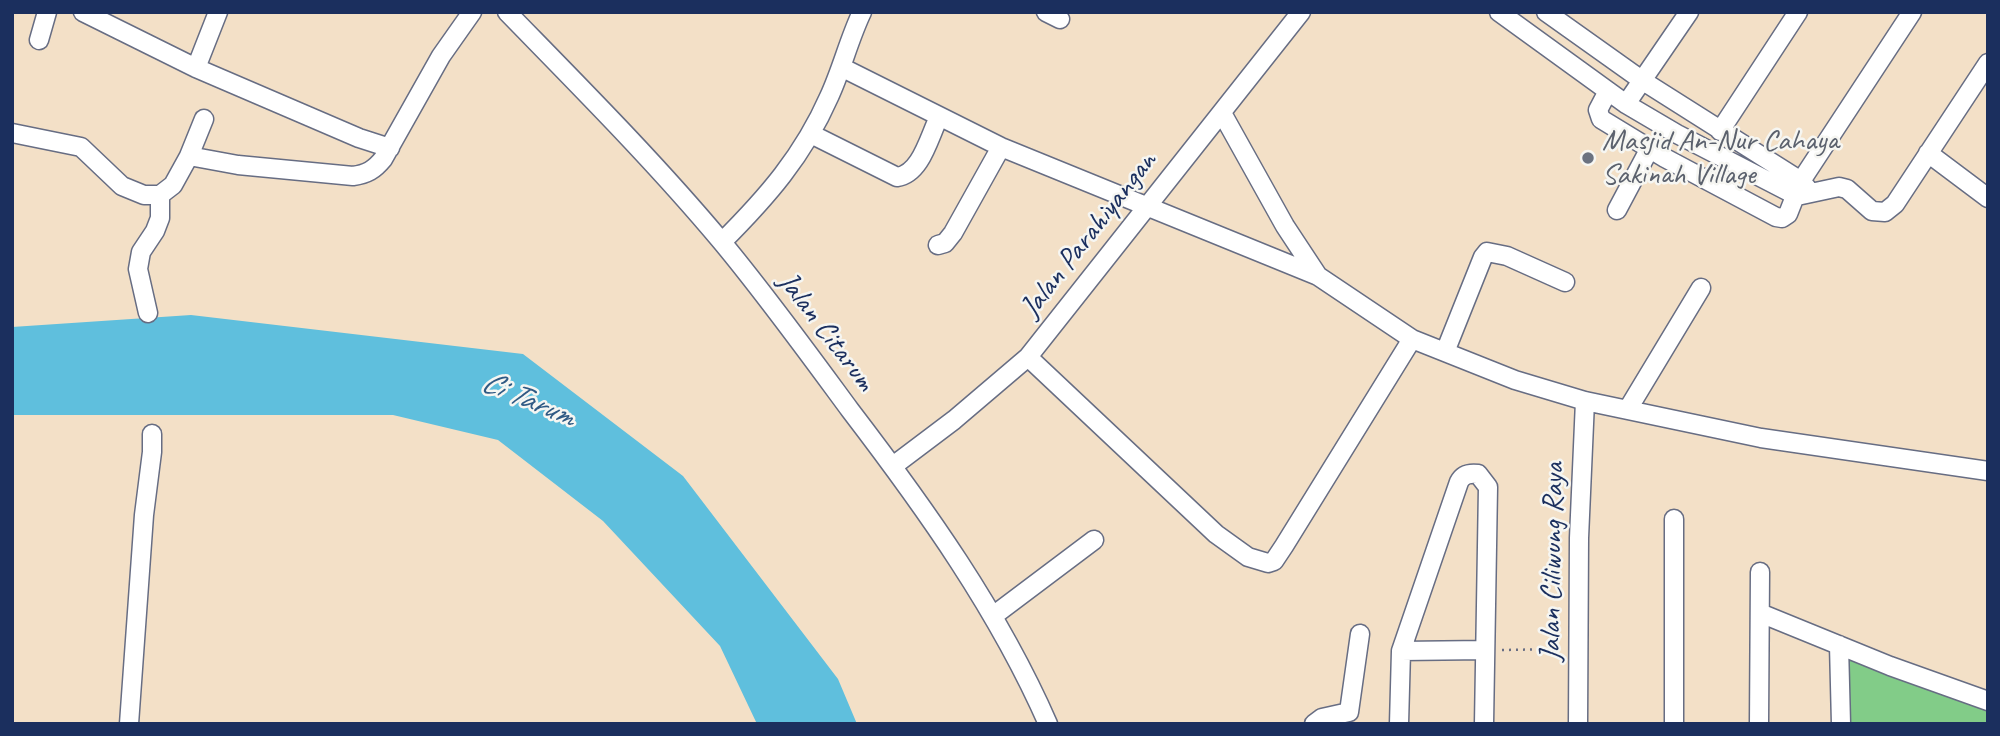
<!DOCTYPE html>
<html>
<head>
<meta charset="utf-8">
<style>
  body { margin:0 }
  #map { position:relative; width:2000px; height:736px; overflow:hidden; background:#f3e0c7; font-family:Caveat,sans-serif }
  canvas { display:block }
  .frame { position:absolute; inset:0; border:14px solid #1b2f5e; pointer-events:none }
</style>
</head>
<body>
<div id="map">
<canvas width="2000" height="736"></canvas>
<div class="frame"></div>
</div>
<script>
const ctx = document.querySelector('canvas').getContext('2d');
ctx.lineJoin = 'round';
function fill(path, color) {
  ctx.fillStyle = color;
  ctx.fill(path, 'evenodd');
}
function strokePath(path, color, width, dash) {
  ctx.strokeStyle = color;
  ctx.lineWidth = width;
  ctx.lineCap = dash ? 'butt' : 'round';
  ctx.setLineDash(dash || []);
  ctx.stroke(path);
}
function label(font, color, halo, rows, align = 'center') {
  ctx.font = font + ' Caveat,sans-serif';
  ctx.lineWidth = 5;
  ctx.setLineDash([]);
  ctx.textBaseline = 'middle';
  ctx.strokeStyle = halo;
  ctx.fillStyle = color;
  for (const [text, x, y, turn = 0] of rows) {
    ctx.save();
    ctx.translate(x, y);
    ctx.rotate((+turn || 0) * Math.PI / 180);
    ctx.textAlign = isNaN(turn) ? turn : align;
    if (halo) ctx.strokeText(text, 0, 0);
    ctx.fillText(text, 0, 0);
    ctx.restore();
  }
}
fill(new Path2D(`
  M1846,657L1988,706V724H1849Z`), '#82cc88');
fill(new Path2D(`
  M191,315L523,354L683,476L838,679L857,724H757L720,646L603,521L498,440L393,415H12V327Z`), '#5fbfdd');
const minor = new Path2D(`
  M83,12L196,68L359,138L390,148
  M507,12C580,87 654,161 721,241C766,295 808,353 850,410C925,508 998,610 1048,724
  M1046,12L1060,19
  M1499,12L1626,104L1677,134L1797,196L1839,187L1847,189L1872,211L1885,212L1895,204L1988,63
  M1546,12L1643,81L1801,181L1807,188
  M39,40L47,12
  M841,67L1001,147L1318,276L1412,339L1515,380L1585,401L1761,438L1988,471
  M196,68L218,12
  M1608,91L1598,110L1601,119L1665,158L1776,217L1782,218L1788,214L1801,181L1912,12
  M1626,104L1689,12
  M1222,113L1285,226L1318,276
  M1720,131L1798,12
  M12,133L81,147L122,186L144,195H160L173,185L189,156L238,165L353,176C367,174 374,170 383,159L441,56L472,12
  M811,134L897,177C921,174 929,137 939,117
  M1928,153L1988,198
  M189,156L204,119
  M1617,210L1650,148
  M722,242C767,197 803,156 829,97C842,69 849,39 862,12
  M938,245L945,243L953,233L1001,147
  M148,313L138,269L141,252L155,231L160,218V195
  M1445,352L1483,257L1487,252L1507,256L1565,282
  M1028,357L1216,534L1248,557L1268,563L1274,561L1284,546L1412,339
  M1628,409L1701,288
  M893,466L954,420L1028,357L1301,12
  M1760,613L1890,666L1988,701
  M993,616L1094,540
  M1839,645L1841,724
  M1401,651L1485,650
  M129,724L144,515L152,452V434
  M1314,724L1322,718L1349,712L1360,634
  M1399,724L1401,651L1459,482C1463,474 1470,473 1478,474L1488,487L1484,724
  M1578,724L1579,538L1585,401
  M1674,724V519
  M1759,724L1760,572`);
strokePath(minor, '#676d83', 21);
strokePath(new Path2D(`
  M1502,650L1562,649`), '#676d83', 2.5, [2, 5]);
strokePath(minor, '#fff', 18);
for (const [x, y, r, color] of [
  [1588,158,7,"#6b7280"]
]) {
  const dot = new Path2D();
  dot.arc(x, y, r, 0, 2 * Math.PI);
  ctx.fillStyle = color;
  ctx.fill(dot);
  strokePath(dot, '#f6f6f2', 2.5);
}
label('30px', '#5b616d', '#f6f6f2', [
  ["Masjid An-Nur Cahaya",1602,141],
  ["Sakinah Village",1602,175]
], 'left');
label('30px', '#1b2f5e', '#f6f6f2', [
  ["Jalan Parahiyangan",1089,235,-52],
  ["Jalan Citarum",826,332,53],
  ["Jalan Ciliwung Raya",1553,562,-89]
]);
label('italic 32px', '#2f5a84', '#f6f6f2', [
  ["Ci Tarum",528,400,23]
]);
</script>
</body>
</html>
